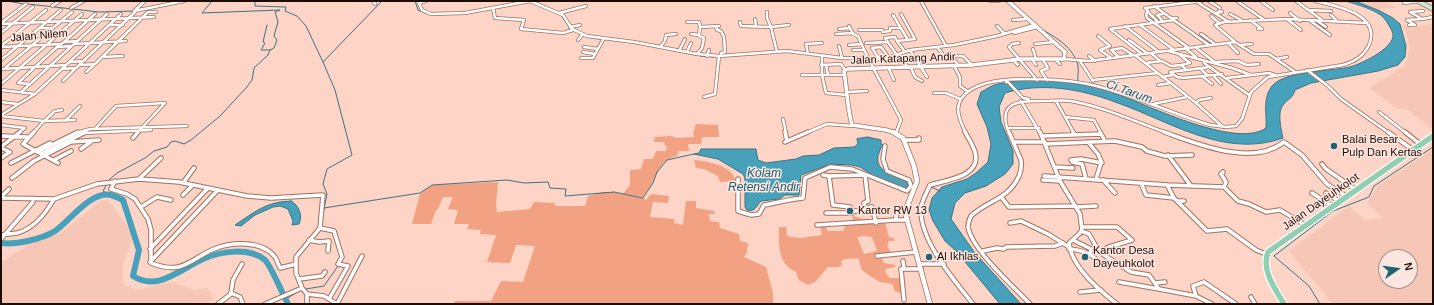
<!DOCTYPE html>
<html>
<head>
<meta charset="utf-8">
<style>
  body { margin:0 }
  #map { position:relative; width:1434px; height:305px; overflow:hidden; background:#fdd4c5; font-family:Arial,sans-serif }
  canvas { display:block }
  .frame { position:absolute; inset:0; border:2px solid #1d0c06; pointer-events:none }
  .north { position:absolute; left:1378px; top:249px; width:40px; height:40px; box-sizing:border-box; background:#fce6df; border:1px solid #a38f88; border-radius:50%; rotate:77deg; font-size:11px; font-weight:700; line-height:16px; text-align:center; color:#1d0c06 }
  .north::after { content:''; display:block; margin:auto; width:14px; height:18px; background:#216376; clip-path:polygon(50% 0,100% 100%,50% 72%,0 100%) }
</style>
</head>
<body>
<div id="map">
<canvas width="1434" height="305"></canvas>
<div class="frame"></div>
<div class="north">N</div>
</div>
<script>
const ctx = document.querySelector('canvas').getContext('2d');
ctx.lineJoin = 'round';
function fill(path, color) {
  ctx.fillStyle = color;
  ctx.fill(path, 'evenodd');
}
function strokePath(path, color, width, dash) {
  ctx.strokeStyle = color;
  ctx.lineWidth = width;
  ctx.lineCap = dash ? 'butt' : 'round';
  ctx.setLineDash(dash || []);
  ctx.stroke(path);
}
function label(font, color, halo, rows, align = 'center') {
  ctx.font = font + ' Arial,sans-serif';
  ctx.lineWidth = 3;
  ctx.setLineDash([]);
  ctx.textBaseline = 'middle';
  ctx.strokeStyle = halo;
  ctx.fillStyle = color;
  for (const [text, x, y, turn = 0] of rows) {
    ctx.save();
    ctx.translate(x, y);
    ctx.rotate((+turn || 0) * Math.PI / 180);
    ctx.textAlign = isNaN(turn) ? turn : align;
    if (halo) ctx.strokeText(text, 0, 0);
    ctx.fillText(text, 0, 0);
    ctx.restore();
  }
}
fill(new Path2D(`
  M1357,1H1384L1397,8L1380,9Z
  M1433,24V129L1406,109H1398L1369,88L1405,66L1408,58L1409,49L1408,39L1402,25H1415L1419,26Z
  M1433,149V304H1333L1289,251L1349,206L1365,220L1383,218L1367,203L1378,186ZM1386,257H1410V281H1386Z
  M102,200L109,201L134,235L122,267L124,285L137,290L172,282L194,290L208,288L214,299L207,304H1V262L40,238L59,234Z`), '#f6c7b6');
fill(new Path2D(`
  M696,124L718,125L719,137H702L701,144H688L689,151H678L677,156C661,160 659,170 652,183C650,188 646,192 643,197L623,194L630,185V170L641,169L644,159H653L656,151H666L667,147L665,145L664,142H654L655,137L672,136L676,138L694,137L693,133Z
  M694,160C705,161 735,166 735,181L720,182L718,176L704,169L696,168Z
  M498,182L496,204L497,212L530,209L534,202L555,203V206H585L588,196L602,192H614L643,198L646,200L651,194L669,196L668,203L653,202L650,217L674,219V223L683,225L686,201H696V208L714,211L715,214H709L710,221L719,222L720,228L739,234L740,241L748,243L747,252L744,257L766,267L773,293V304H454L455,301H491L501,281L523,282L535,246L516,245L510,263L487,262L496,235L480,234L481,230L467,229L469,224H454L458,210L448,209L453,197H443L438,209L436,210L431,224H412L420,194L432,185Z
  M854,216L862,219H873L875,224L885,223L889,237L894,238V241H889L887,245L891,253L880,254L884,263L895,265V267L886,269L885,272L890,278H899L901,291L900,293L895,291L892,284L880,282L867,274L862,270L858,258L845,259L841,261L842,265L839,267H828L815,282L808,285L799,280L796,272C777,264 779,244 779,227H786L787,235L790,237L801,238L822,235L820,227H826L828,231H843L845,226L855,225L852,217ZM863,236L872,237L877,251L864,254L857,237Z`), '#f3a183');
const water = new Path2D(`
  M1345,1H1355L1378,10L1393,18L1400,24L1406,46L1405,57L1398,65L1378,71L1311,83L1295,90C1292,100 1288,98 1283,105C1277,112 1281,129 1283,138C1224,159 1170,121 1115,102C1081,89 1041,82 1005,93L999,107L1001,122L1013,151V164L1005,174L986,186L965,193L955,203L951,219L975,253L1021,304H1000L956,251L945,241L933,221L929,210L932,198L942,187L967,179L976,173L988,162L991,144L987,127L977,104L981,92C987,89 992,85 998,84C1030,76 1078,81 1109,91C1142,102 1235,150 1266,128C1267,113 1262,97 1273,85C1286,71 1332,71 1350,67C1361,64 1400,46 1392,31C1390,27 1387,22 1384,18C1377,10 1356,4 1345,1Z
  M868,137L881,140V144L883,145V147H881C880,150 879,153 878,156C875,173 897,175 907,182L908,185L905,189L879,179L860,167L852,165L831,164L801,175L799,195H785L779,199L761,201C756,206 756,212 747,210L745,207V178L743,174L718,159L694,154L699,153L701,149H756L758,160L766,163L796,159L803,156L819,155L834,148L854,147L858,144L857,139Z
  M291,201C299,205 303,216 299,224L292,225L293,221L288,209L280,206L273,207L255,215L241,226L235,225C255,212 265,202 291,201Z`);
fill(water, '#48a1bb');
strokePath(water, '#3b7485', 1);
strokePath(new Path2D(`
  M7,1L24,4
  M212,1L202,13L280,10L275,12L278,22L274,36L277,40L274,48L270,50
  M255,1V6L286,7L285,11L297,16L306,26L323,62
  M415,1L418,10L427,14
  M28,4L99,12L134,11
  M561,15L569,27
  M1041,29C1056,37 1074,48 1078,66C1079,71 1077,77 1078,82
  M573,31L579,33
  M593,38L600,39
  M666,49L695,55
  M700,56L714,57
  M730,56L748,55
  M889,59L903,54
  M855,60H868
  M871,60H880
  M931,187L940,191
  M104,195L105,192L103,191L109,180L117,173L145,158L154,151L167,147L171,142L175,141L184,144L191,140L220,116L246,88L252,80L254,68L268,55L270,50H261L265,43L263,42L267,25
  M324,208L420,193L432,185L507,180L524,183L548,182L550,188L566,189L565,196L614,192L643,198L653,183L657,172L667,160L694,154
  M323,214L327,194L323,184L327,169L352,155L335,90L323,62L382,1
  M306,289L324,286L338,266
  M286,299L296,293
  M1320,304L1309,286L1274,256L1333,211L1369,197L1374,186L1433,147`), '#3b7485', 1);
strokePath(new Path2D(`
  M1,243C16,245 42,239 55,231C69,222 91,190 111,195C115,196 119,198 123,200L139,250L133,276C158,292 180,269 203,259C221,251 249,247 265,260C271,266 283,295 288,304`), '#48a1bb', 6);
const minorFar1 = new Path2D(`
  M373,1L375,4
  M418,1L422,10L431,14L465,13L530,1L563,15L572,29L587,36L634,42L697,54L719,56L787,51L842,58L885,59L910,50L954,45L997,36L1034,25
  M921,1L946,46
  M990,1H999
  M1209,1L1220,8
  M1237,1L1263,19
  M1261,1L1273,10
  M1296,1L1322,20
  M1197,2L1229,22
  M419,3L426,1
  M1404,3L1419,1
  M52,6L60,1
  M1154,6L1209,45
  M71,8L84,1
  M493,8L495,18L524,20L521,29L563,33L573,30
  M1308,10L1331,11
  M134,11L184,1
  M134,11L145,1
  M767,12V18L771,27L789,25
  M1148,12L1157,21
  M559,13L586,6
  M1215,13L1222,12L1219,11
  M1290,13L1300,21
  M901,14L915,39L897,41L905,52
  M1230,14L1241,20
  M893,15L908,40
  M1331,15L1336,20
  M1211,16L1219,23
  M1171,18H1177
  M755,19L756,26
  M1422,19L1433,17
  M1013,20L1028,19
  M1162,20L1157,15L1163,14
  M1250,20L1262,29H1258
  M1288,20L1301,30
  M1309,20L1330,35
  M1316,20L1326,27
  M1407,20L1422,19L1410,12L1423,11
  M1407,20L1415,25H1409
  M687,22H699L700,27
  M740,22L741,26L771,27L777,52
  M1,23L26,4
  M1,24L154,17
  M109,25H123
  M1140,25L1174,50
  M716,26L717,30L721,31L724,37L725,52L721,53V56
  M849,26L853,34L858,36C870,65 887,92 901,120L896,133
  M997,26L1005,34
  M1125,26L1159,52
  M570,27L580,25
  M39,28H53
  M839,29L850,28
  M859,30H882
  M883,32L890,31V28H900
  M1,33L33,7
  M1014,33L1037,27
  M691,34L699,35
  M836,34L853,33
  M1201,34L1215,44
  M1098,36L1110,46L1100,50L1111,58
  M578,40L583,34
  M1129,40L1147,53
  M897,41L895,37L885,38L897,55
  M64,42L95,14
  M1235,42L1254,54H1269L1295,72
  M866,43L888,42
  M1019,43L1012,44L1009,47L1037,80
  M1228,43L1238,53
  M75,44L126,41
  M1035,44L1054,42
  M849,45L861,44
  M1239,45L1252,44
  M1,46L46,10
  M59,46L57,47L72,46
  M839,46L842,58
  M1,47L61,44L64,42L78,41
  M57,47L35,67L66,65
  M584,47L598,49
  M660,47L665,41L666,35L676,34
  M937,47L944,56
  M1195,47L1216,63
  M1185,48L1196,57
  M1189,48L1147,18L1146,14L1148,11L1145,8L1202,1
  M1033,49L1036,59
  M853,50H864
  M910,50L927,77
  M679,51L685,39
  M1168,51L1232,68L1251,75
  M583,52L595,54
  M687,52L691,43
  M1151,53L1160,61
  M697,54L702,48L704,38L699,36L700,27L719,26
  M808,54L806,44L822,43
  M1142,54L1110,29L1174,20
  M1135,55L1196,103L1223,127
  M1180,55L1190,63L1181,65L1187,70L1209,67
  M707,56L709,50
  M822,56V75L826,93L847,95
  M1089,56L1095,61
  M102,57L123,56
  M1119,57L1111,50L1122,48L1133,55
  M581,58H593L604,38
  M909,59L916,58
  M1032,59L1036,65
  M1064,59L1089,61L1235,42L1215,25L1224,22L1287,19L1367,23
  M1276,59L1287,57
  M1,60L61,10
  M880,60L872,48L881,47L889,58
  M1043,60L1048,68L1041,71L1047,80
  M1056,60L1060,64
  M904,61L908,68
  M1014,61L1018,65
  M1080,61L1093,81
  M1204,61V63L1249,95
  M70,62L84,61
  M1215,62L1238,61L1247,65L1259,64
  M1146,63L1162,61L1171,66L1181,65
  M81,65L95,64L148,12H156
  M821,65L841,64L845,70
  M826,65L828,75
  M954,66L960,77V86L967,91
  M959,66L951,56H963L972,65
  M35,67L18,83L30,84L107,14
  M5,68L72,12
  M911,68L915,77L922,81
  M1200,68L1207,75
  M1,69L35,67
  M62,69L76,68L135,12L134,11
  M889,69L894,80
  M1187,70L1170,72L1177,77L1183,78L1222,74
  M1307,70L1328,86L1341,99L1389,133
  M86,72L95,64
  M802,75H845
  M1213,75L1221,84
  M1202,76L1212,84
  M1162,77L1173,75
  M1227,78L1269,73L1275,75
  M1093,80L1158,73
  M63,81L76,68
  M1006,82H1008L1023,98L1029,99
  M1,84L82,14
  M1158,85L1171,83
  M1,90L35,94
  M21,92L30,84
  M847,92L867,91
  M934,93H946L960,99
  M704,97L715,94L719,56
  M1021,101L1040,133
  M1056,101L1074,133
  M1,102L17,104
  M1196,103L1199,100L1211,98
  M1153,104L1187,97
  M1379,112L1406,133
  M1,115L35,94L121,14
  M1,116L44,121L33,133
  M1065,117L1094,120L1101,133
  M783,119L786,133
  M44,121L75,120
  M44,121L55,111L62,110
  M65,121L80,106
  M1,125L25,128L18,133
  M1007,128H1039
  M95,129L116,106L165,103
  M76,133L90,129L187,126
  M84,133L151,130
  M137,133L165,103
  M806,133L827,124L853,126
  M966,133C957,116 952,101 972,89C988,80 1008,79 1025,79C1048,79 1070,80 1092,85C1132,94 1170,113 1210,125L1226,127L1236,126L1242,119L1251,92L1268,77L1343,65C1355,61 1363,57 1369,45C1382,14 1336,6 1315,1
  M1009,133C996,101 1019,101 1044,101C1052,101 1063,100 1071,101C1104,107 1136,122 1167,133`);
const minor = new Path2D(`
  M34,132L23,144L58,163
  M785,132L787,141
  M965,132C969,139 973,145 975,152C982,177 946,180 930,185C927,192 922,200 921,208C919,240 954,280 973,304
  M1009,132L1021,160C1022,166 1021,171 1019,176C1008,200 988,200 971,216C969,220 968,223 968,227C972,250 1014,287 1030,304
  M1040,132L1060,181L1080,214L1082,230L1079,234L1069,243C1071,266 1100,291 1117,304
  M1073,132L1075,135
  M1100,132L1105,141
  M1164,132C1198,144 1252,167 1284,142L1302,155L1327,184L1346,196
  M1388,132L1413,150
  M1405,132L1420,144
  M1,136L27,137
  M1042,136L1101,134
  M133,138L138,132
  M904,140H919V138
  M785,142L808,132
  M1014,142H1045
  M1046,144L1115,141L1142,147L1147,151L1165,156L1192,155
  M1,147L20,132
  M1,148L10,152L1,158
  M81,149L92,141
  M37,152L78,132
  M41,154L86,132
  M1168,155L1191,186
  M54,160L71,151
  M11,163L50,143
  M1322,164L1326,169L1356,190
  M1055,167L1073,168
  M1223,172L1221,174L1226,182L1224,187
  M823,175L829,176L833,205L850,207
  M829,176L865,175L868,201L864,203L865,208
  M1044,176L1167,185L1224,187L1238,201L1249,204L1266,212L1280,210L1305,225
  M12,178L34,161L71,142L99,140
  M139,179L161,158
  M738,179V211L751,215L759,214L764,205C778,203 789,199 803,198L805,178L830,167L852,169L907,191L911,186L909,180L887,171L883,159L885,146
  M1086,179L1082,164L1072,162L1071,160L1081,159L1102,163L1098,154L1088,142
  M1096,179L1101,163
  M1043,180L1060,181
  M1103,180L1115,193
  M115,181L111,189L127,194L135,199L148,219L151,230V263C159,266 169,269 178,267C191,264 201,254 214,249C232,242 262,240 275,257C277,260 278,264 280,268L296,264
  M183,183L194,168
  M1141,183L1146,195L1174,198L1207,231L1227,229L1256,250L1266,254
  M1167,185L1174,198
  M1312,193L1332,206
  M1326,193L1339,201
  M183,195L193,185
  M1,197L9,189
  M1,198L54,199L97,184L139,179L179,182L247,196L271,198L323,195L320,228L296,257V273L302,288L307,294L324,296L337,304
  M1002,198L1009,207L1076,206
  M1177,201H1184
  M141,207L157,197L171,200
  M1077,207L1096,206
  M896,212V220H906
  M826,213H852L853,211H862L864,208L872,207L876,223
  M1010,223L1021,221L1048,234L1069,247
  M817,225L896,220
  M1082,227H1117L1132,240L1109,247L1100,252
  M320,228L334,231L342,257L338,264L348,266L329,299
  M1081,231L1089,234L1097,248L1104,255L1131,272L1149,275L1159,289L1119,282
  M1,235C6,234 12,234 17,233C33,229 46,213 54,199
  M1,239L33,202
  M309,240L319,242L329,241L328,251
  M1073,240L1091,249L1090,254
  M150,249L208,188
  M1069,249C1083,250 1093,254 1101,265
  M983,251L997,248L1004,249L1006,247L1055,246L1063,243
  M877,256L916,252
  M903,261L904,268
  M150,262L217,191
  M242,264L233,280L231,293L240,297L243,304
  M920,264H944
  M299,279L322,276L325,272
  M1155,283L1165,282
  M1159,289L1196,296L1193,286L1204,282L1236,304
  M1080,292L1101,290
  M307,294V304
  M1196,296L1212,304
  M1251,297L1255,304
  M904,300L901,269H921
  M218,304L231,294
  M265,304L302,288
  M337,304L362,256`);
const tertiaryFar1 = new Path2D(`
  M896,133L886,130L852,125C847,107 847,89 844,71L848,69L972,65L1021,59H1064L1065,52L1008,1`);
const tertiary = new Path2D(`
  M893,132L903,138L914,166L917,181L905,212L930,304`);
const secondary = new Path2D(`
  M1418,1L1433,9`);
const primary = new Path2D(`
  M1284,304C1275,289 1261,270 1268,252L1433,136`);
strokePath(minorFar1, '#a07261', 4);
strokePath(minor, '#a07261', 5.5);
strokePath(tertiaryFar1, '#a07261', 5);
strokePath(tertiary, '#a07261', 6);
strokePath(secondary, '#a07261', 5.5);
strokePath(primary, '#fff', 8);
strokePath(minorFar1, '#fff', 2.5);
strokePath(minor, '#fff', 3.5);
strokePath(tertiaryFar1, '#fff', 3.5);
strokePath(tertiary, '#fff', 4.5);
strokePath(secondary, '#c8e7d9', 4);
strokePath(primary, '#90cfb2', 5.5);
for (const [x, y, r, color] of [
  [1334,146,4,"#216376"],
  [850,211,4,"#216376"],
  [929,257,4,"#216376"],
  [1085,257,4,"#216376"]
]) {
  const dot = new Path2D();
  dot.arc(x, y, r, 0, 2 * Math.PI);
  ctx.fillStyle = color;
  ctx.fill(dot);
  strokePath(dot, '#fce6df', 1.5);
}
label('11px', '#1d0c06', '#fce6df', [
  ["Jalan Nilem",39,36,-5],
  ["Jalan Katapang Andir",903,59,-2],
  ["Jalan Dayeuhkolot",1321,202,-35]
]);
label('11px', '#1d0c06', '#fce6df', [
  ["Balai Besar",1342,140],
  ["Pulp Dan Kertas",1342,153],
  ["Kantor RW 13",858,211],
  ["Kantor Desa",1093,251],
  ["Dayeuhkolot",1093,264],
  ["Al Ikhlas",937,257]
], 'left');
label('italic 12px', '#175e71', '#fce6df', [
  ["Ci Tarum",1129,92,20],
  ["Kolam",764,174],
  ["Retensi Andir",764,188]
]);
</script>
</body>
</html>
